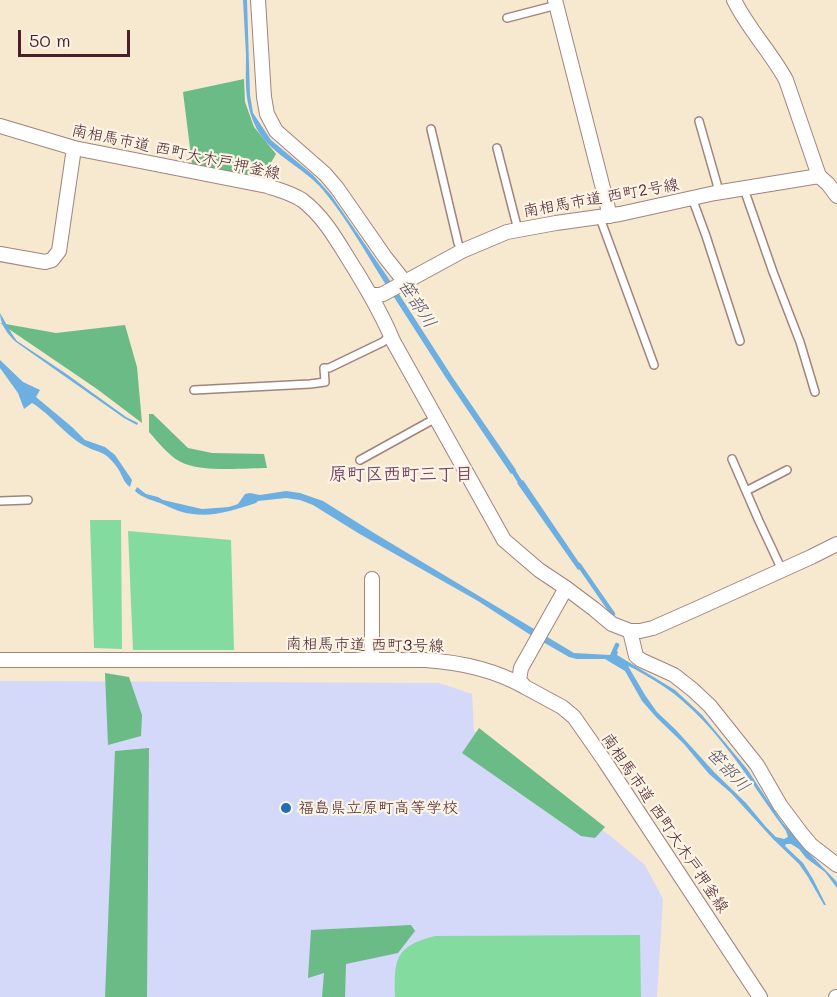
<!DOCTYPE html>
<html>
<head>
<meta charset="utf-8">
<style>
  body { margin:0 }
  #map { position:relative; width:837px; height:997px; overflow:hidden; background:#f7e8d0; font-family:Mali,sans-serif }
  canvas { display:block }
  .scale { position:absolute; left:18px; top:30px; width:112px; height:27px; box-sizing:border-box; border:3px solid #4a1f2b; border-top:0; padding-left:8px; font-size:18px; line-height:21px; white-space:nowrap; color:#4a1f2b; -webkit-text-stroke:4px #fcf5e5; paint-order:stroke }
</style>
</head>
<body>
<div id="map">
<canvas width="837" height="997"></canvas>
<div class="scale">50 m</div>
</div>
<script>
const ctx = document.querySelector('canvas').getContext('2d');
ctx.lineJoin = 'round';
function fill(path, color) {
  ctx.fillStyle = color;
  ctx.fill(path, 'evenodd');
}
function strokePath(path, color, width, dash) {
  ctx.strokeStyle = color;
  ctx.lineWidth = width;
  ctx.lineCap = dash ? 'butt' : 'round';
  ctx.setLineDash(dash || []);
  ctx.stroke(path);
}
function label(font, color, halo, rows, align = 'center') {
  ctx.font = font + ' Mali,"Klee One",sans-serif';
  ctx.lineWidth = 4.5;
  ctx.setLineDash([]);
  ctx.textBaseline = 'middle';
  ctx.strokeStyle = halo;
  ctx.fillStyle = color;
  for (const [text, x, y, turn = 0] of rows) {
    ctx.save();
    ctx.translate(x, y);
    ctx.rotate((+turn || 0) * Math.PI / 180);
    ctx.textAlign = isNaN(turn) ? turn : align;
    if (halo) ctx.strokeText(text, 0, 0);
    ctx.fillText(text, 0, 0);
    ctx.restore();
  }
}
fill(new Path2D(`
  M0,681L439,683L472,694L474,731L614,839L645,865L663,899L657,997H0Z`), '#d4d8f9');
fill(new Path2D(`
  M90,520H121L122,649L94,648Z
  M128,531L231,540L234,650H133Z
  M640,935L641,997H395C394,959 395,946 435,936Z`), '#83dba0');
fill(new Path2D(`
  M244,79L245,102L254,127L276,154L262,178L192,164L183,92Z
  M0,323L56,333L125,325L137,367L142,423L97,389Z
  M149,414H153L188,448L212,453L264,454L267,468C244,468 199,473 179,461C168,455 158,442 149,432Z
  M105,673L129,677L142,715L141,736L108,745Z
  M479,728L605,827L595,838L581,836L462,753Z
  M149,748L147,997H105L115,751Z
  M411,925L415,931L398,953L346,964L345,997H322L324,973L308,978L311,930Z`), '#6abb86');
fill(new Path2D(`
  M243,0H247L250,95L253,113L271,140L313,175L331,195L391,282L386,285C366,253 347,219 323,190C303,166 266,153 254,123C244,98 246,81 246,55C245,37 244,18 243,0Z
  M397,291L453,378L516,470L511,474L446,378L392,294Z
  M0,313L12,334L17,341L65,373L126,417L138,423L137,425L124,418L16,342C8,335 0,324 0,313Z
  M0,360L23,382L40,390L36,397L72,427L85,440L105,447L115,455L132,480L130,487C124,482 123,478 120,472C117,466 112,461 108,457C101,451 94,451 87,447C66,437 52,415 32,403L24,409L18,393L0,368Z
  M523,480L582,567L578,570L517,483Z
  M137,487L146,494L158,497L163,500L202,509L229,507L238,504L245,494L250,493L260,495L286,491L300,493L323,501L374,533L574,653L610,655L614,649L618,652L617,655L675,690L702,715L747,769L782,822L809,853L835,880L837,882V888L825,872L806,858L799,849L791,844H786L785,846L803,863L813,879L826,905H824L808,877L799,864L773,839L731,793L709,774L684,744L656,717L642,701L625,671L605,659H577L569,657L529,634L478,601L358,533L313,505L300,500L286,498L258,501L256,503C231,511 209,519 182,512C175,510 168,506 160,503C151,500 143,498 135,491ZM628,666C636,669 645,675 652,679C712,714 746,777 786,831L788,837L784,839L776,837L766,827L746,803L715,773L676,730L657,712L645,695Z`), '#6eafe2');
strokePath(new Path2D(`
  M512,469L522,485
  M579,565L613,614
  M613,654L617,645`), '#6eafe2', 4.5);
const service = new Path2D(`
  M507,18L557,5
  M699,121L717,184L719,193
  M431,129L458,243L462,251
  M497,148L518,230
  M744,189L773,272L800,342L815,392
  M692,198L706,236L740,341
  M600,218L654,365
  M194,390L310,384L325,382L324,368H329L383,342L391,335
  M732,459L759,521L782,570
  M360,460L436,418
  M746,491L787,470
  M0,501L28,500`);
const minor = new Path2D(`
  M258,0L264,97L267,114L276,131L325,174L337,188L385,257L404,281
  M555,0L610,216
  M734,0C748,29 771,52 786,80L819,176L828,184L837,196
  M0,126L74,148L267,186C279,190 291,193 302,200C326,218 340,246 356,271C370,294 383,316 393,341L504,540L539,570L566,588
  M0,254L45,262L52,260L59,251L74,148
  M372,295H379L383,294L462,251L507,232L556,223L620,214L715,193L819,176
  M372,579V660
  M630,631L636,656L641,660L674,675L693,690L710,706L757,765L780,805L801,833L811,845L837,865
  M0,660H425C458,662 495,670 525,687L519,680L521,668L566,588L594,609L612,624L630,631H640L653,628L696,609L811,557L837,544
  M525,687L562,707L574,717L604,760L760,997
  M836,997H837`);
strokePath(service, '#a0847e', 10);
strokePath(minor, '#a0847e', 16);
strokePath(service, '#fff', 7);
strokePath(minor, '#fff', 14);
for (const [x, y, r, color] of [
  [286,808,6,"#1f6fb2"]
]) {
  const dot = new Path2D();
  dot.arc(x, y, r, 0, 2 * Math.PI);
  ctx.fillStyle = color;
  ctx.fill(dot);
  strokePath(dot, '#fcf5e5', 2);
}
label('16px', '#4a1f2b', '#fcf5e5', [
  ["南相馬市道 西町大木戸押釜線",176,152,12],
  ["南相馬市道 西町2号線",601,198,-10],
  ["南相馬市道 西町3号線",365,645,1],
  ["南相馬市道 西町大木戸押釜線",665,823,56]
]);
label('16px', '#4a1f2b', '#fcf5e5', [
  ["福島県立原町高等学校",298,808]
], 'left');
label('italic 18px', '#57516b', '#fcf5e5', [
  ["笹部川",417,304,57],
  ["笹部川",728,770,47]
]);
label('bold 18px', '#734866', '#fcf5e5', [
  ["原町区西町三丁目",401,474]
]);
</script>
</body>
</html>
